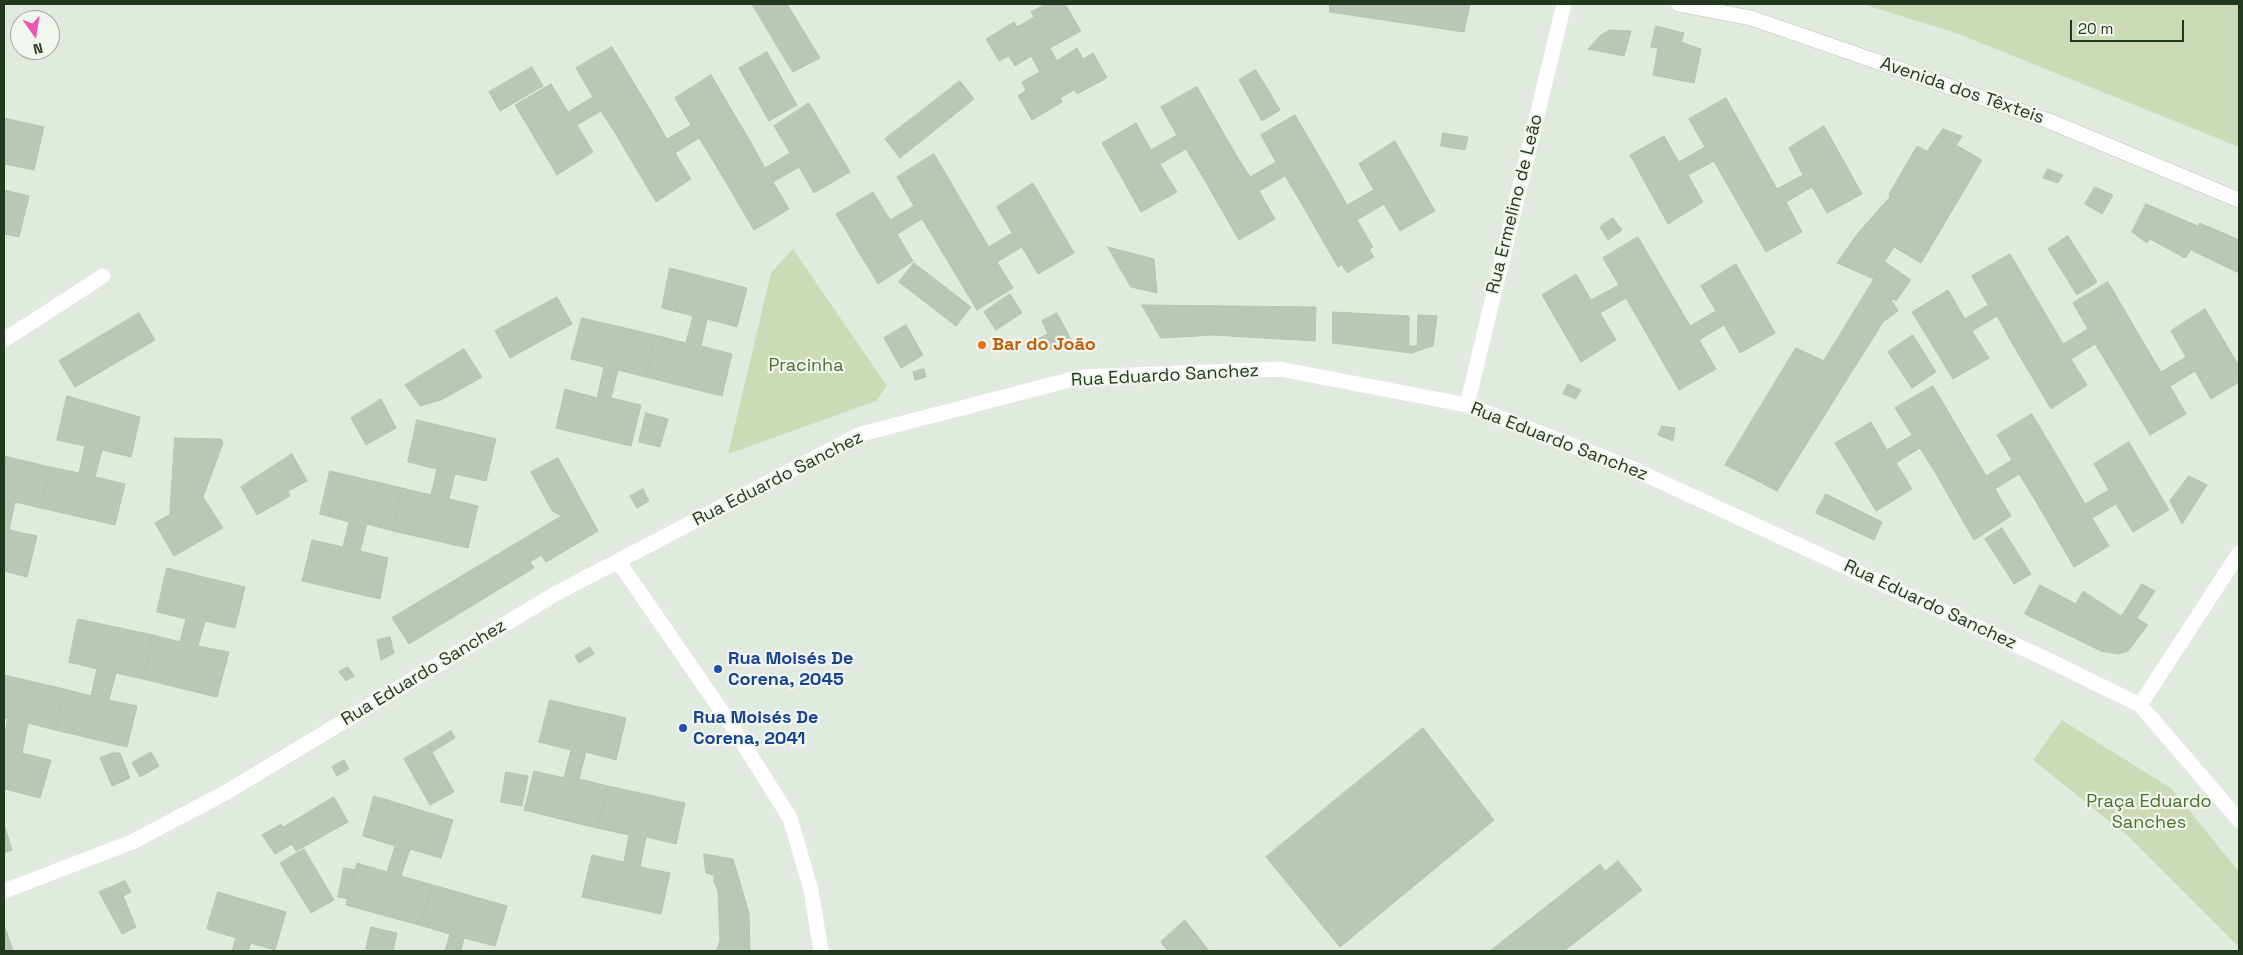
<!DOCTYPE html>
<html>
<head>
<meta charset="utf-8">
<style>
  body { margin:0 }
  #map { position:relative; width:2243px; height:955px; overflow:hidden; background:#e1eade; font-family:"Space Grotesk",sans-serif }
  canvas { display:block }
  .frame { position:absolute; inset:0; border:5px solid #23391f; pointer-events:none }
  .north { position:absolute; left:10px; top:10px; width:50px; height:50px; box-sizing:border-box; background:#f1f6ee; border:1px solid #9faa9b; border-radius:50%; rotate:167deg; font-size:14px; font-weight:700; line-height:20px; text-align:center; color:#23391f }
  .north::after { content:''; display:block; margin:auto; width:18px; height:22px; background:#f254b4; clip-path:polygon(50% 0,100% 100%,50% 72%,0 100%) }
  .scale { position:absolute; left:2070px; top:20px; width:114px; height:22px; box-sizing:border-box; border:2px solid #23391f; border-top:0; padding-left:6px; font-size:15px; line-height:18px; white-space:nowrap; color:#23391f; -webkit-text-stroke:4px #f1f6ee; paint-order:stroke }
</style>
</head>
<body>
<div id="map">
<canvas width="2243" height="955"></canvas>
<div class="frame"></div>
<div class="north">N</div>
<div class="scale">20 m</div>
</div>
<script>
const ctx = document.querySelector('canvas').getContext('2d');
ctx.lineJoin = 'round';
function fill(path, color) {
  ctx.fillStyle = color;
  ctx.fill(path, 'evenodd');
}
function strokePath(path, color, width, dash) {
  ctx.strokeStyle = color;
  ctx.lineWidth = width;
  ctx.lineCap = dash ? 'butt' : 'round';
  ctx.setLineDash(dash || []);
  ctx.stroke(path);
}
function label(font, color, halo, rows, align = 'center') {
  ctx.font = font + ' "Space Grotesk",sans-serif';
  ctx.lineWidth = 4.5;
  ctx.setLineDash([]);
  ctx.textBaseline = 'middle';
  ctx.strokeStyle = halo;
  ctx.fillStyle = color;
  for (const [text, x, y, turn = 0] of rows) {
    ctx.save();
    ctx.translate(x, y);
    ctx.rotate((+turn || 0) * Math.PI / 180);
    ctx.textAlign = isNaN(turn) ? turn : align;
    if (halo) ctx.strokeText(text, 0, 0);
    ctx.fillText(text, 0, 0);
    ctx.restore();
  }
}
fill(new Path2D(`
  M1862,4H2239V147L1956,33Z
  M793,249L887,386L876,401L728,454L771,273Z
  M2062,720L2172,789L2239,872V947L2129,837L2033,760Z`), '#ccdbb6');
const building = new Path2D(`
  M752,4H787L820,58L793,72Z
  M1046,4H1065L1081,31L1050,48L1057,61L1077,48L1083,59L1093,53L1107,78L1077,94L1074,90L1060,98L1062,102L1032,120L1018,96L1026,90L1022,82L1040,72L1031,56L1015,66L1009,56L999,61L986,39L1014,22L1017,27L1034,17L1031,12Z
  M1330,4H1470L1464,32L1330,12Z
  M1656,26L1684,33L1681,42L1701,49L1694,83L1653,75L1658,48L1651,47Z
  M1610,30L1631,31L1624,56L1588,49L1601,35Z
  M612,47L652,113L617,136L601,111L577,125L593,152L557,175L515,105L551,84L568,112L593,97L576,68Z
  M767,52L797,105L769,121L739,68Z
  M532,67L543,86L500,111L489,92Z
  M1256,70L1280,110L1262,121L1239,80Z
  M711,75L750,141L715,164L699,138L675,153L691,179L656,202L617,136L652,113L667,139L691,125L675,98Z
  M960,81L974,99L900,158L885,139Z
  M1197,87L1235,153L1201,174L1186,149L1160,164L1177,192L1141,212L1102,143L1136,123L1151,150L1177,135L1161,107Z
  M1726,98L1763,164L1728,186L1714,161L1688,175L1703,202L1668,224L1630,155L1664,136L1679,162L1705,147L1689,119Z
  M809,103L850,172L814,193L799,167L773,182L789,209L754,230L715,164L750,141L765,168L790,153L774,126Z
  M1295,115L1333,180L1300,201L1285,176L1259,191L1275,219L1239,240L1201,174L1235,153L1250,177L1276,162L1261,135Z
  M4,118L44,127L34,170L5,164L4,171Z
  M1824,126L1862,194L1827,213L1812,187L1786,202L1802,232L1766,252L1728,186L1763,164L1777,189L1803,175L1789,148Z
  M1943,129L1962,136L1876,276L1874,279L1837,263L1858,233L1890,197L1889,194L1917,146L1927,151Z
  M1443,133L1468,137L1465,150L1441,146Z
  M1395,141L1435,211L1400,231L1384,204L1357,220L1373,247L1338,267L1300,201L1333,180L1347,205L1374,190L1359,164Z
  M1956,145L1982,160L1921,263L1894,247Z
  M934,154L974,222L938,245L922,219L897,234L913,261L878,284L836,214L873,192L890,220L914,206L897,177Z
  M2048,169L2063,175L2058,183L2043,178Z
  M1033,183L1074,253L1038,274L1022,247L997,262L1013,288L977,310L938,245L974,222L989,247L1012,233L997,207Z
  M2095,187L2113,195L2102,214L2085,204Z
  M4,190L29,196L19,237L4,234Z
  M2146,204L2198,226L2200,223L2239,240V273L2191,250L2185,258L2150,239L2147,243L2132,232Z
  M1613,218L1622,230L1608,240L1600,227Z
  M2068,236L2097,282L2077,295L2048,249Z
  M1638,237L1676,302L1641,324L1626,298L1600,313L1616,340L1581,362L1542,295L1576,274L1591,300L1619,285L1603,258Z
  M1108,247L1154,259L1157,293L1131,287Z
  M1369,249L1374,257L1347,273L1342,265Z
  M2010,254L2049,320L2012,343L1997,316L1972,331L1989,358L1953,379L1912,312L1948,290L1965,319L1988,305L1972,276Z
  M1885,262L1911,280L1896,301L1893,299L1891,301L1876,276Z
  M914,263L971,307L956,326L899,282Z
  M1736,264L1775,333L1740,353L1724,325L1699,340L1716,369L1679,390L1641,324L1676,302L1690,326L1716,311L1701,286Z
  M670,268L747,288L737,327L707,319L701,346L732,354L722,396L646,377L655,335L686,343L693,316L662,308Z
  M1876,276L1898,311L1883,322L1777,491L1752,478Z
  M2108,282L2146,347L2111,370L2095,344L2071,359L2087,385L2051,409L2012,343L2049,320L2063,344L2088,329L2073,303Z
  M1010,294L1022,313L996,330L984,312Z
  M557,297L572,324L510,358L495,331Z
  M1142,305L1316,307L1315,341L1213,335L1161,338Z
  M2205,309L2239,366V382L2211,399L2195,371L2170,386L2186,414L2150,435L2111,370L2146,347L2161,372L2186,357L2171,331Z
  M1333,312L1409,316V346H1417L1418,315L1437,316L1433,346L1411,353L1333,343Z
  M139,313L155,340L75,387L59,361Z
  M1057,313L1074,345L1041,351L1035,340L1048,334L1042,321Z
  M582,318L655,335L646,377L618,370L611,398L641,405L631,446L556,428L565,389L597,398L604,367L571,359Z
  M906,325L923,355L901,368L884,338Z
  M1913,335L1936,372L1912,388L1888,352Z
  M1796,348L1824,361L1752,478L1725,465Z
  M464,349L482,377L441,400L420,406L405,385Z
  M924,369L926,377L915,380L913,372Z
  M1568,384L1581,390L1576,399L1563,394Z
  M1933,386L1972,452L1936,474L1920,448L1896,463L1912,489L1876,511L1835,443L1871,422L1887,450L1912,435L1895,408Z
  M67,396L140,417L131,457L102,450L95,477L125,484L115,525L41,508L50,467L79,473L85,446L57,440Z
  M381,399L396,428L366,445L351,418Z
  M646,413L668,419L660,447L639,442Z
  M2032,414L2070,478L2035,500L2019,474L1995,489L2011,516L1974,540L1936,474L1972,452L1986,476L2012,460L1997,435Z
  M417,420L496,439L486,481L455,474L449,499L478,506L468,548L393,531L402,488L431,495L437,469L408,462Z
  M1662,426L1675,428L1673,441L1658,435Z
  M175,438L221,439L223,443L203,497L170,515Z
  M2129,442L2169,510L2133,532L2116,504L2092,518L2109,546L2074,567L2035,500L2070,478L2085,504L2109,490L2094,464Z
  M292,454L307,481L288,491L290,496L257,515L241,487Z
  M4,456L50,467L41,508L15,502L9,530L37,536L27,577L4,571Z
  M558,458L598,531L578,543L562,516L552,511L531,472Z
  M330,471L402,488L393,531L367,524L360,551L388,558L380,599L302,581L312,540L343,547L349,522L320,514Z
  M2189,476L2207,485L2182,524L2170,501Z
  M643,489L649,501L637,508L630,496Z
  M1826,494L1882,522L1874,540L1816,513Z
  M203,497L223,528L174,556L155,523Z
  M562,516L578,543L546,562L541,555L530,562L534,568L409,644L392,618Z
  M2002,528L2031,574L2014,584L1985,539Z
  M167,568L245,587L235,628L205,621L198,646L229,652L217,697L143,679L153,635L180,642L186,619L157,612Z
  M2142,584L2155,591L2137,618L2125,611Z
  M2040,585L2076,604L2083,591L2121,616L2125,611L2148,625L2128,651L2119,654L2101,651L2025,614Z
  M78,619L153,635L143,679L116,673L109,700L137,706L127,747L55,730L64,689L91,696L97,669L69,662Z
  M390,637L394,653L381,660L377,640Z
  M590,647L594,654L579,663L575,656Z
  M348,667L354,676L346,681L339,672Z
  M4,675L64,689L55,730L28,723L22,753L51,760L40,798L4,789V736L8,719L4,718Z
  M550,700L626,718L616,760L586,752L579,779L608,786L597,828L524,810L534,771L564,778L571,750L539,742Z
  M1423,728L1494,820L1340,947L1266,857Z
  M451,731L455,738L432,752L428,745Z
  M428,745L454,792L430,805L404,759Z
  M151,752L159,766L140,777L132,763Z
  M112,753H120L130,778L112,786L100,758Z
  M344,760L349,769L337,776L332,767Z
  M506,772L528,776L522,806L501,802Z
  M608,786L685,803L676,844L646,837L640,867L670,873L661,914L582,897L592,855L624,862L629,835L597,828Z
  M374,796L453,820L441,858L410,849L401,876L433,885L419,925L346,905L357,863L387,872L395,846L363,836Z
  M334,797L348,822L296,851L292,844L275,854L262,835L281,824L283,827Z
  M4,824L12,850L4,853Z
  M304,849L334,900L311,913L280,863Z
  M704,854L733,859L749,913L750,951H716L720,941L718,891L714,882V875L706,873Z
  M1618,861L1642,890L1564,951H1490L1600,864L1605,871Z
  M344,868L355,870L348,899L338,897Z
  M125,881L131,892L123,896L136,927L122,934L99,892Z
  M433,885L507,906L495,946L464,938L461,951H445L450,934L419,925Z
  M218,892L286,912L275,950L251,943L248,951H232L236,938L207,929Z
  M1185,920L1209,951H1168L1161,942Z
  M4,924L13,951H4Z
  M371,927L397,933L393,951H375L366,949Z`);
fill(building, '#bbc7b6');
strokePath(building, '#b6c3b1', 1);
const secondary = new Path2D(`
  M1678,4L1751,18L2049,121L2239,200`);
strokePath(secondary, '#b7c9b1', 16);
strokePath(new Path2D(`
  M4,340L103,276
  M1467,405L1564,4
  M618,561L732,726L790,818L811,890L821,951
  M2140,705L2239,553
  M4,891L132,842L225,793L555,594L861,434L1081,377L1280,369L1467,405L1631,468L2044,658L2140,705L2239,820`), '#fff', 15);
strokePath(secondary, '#fff', 15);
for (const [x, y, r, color] of [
  [982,345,5,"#e8710a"],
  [718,669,5,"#1a4fb4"],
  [683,728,5,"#1a4fb4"]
]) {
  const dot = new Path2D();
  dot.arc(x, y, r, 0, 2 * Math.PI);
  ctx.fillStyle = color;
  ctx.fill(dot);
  strokePath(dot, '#f1f6ee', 2);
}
label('18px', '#23391f', '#f1f6ee', [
  ["Avenida dos Têxteis",1962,91,19],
  ["Rua Ermelino de Leão",1515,204,-76],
  ["Rua Eduardo Sanchez",1165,376,-3],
  ["Rua Eduardo Sanchez",1559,442,21],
  ["Rua Eduardo Sanchez",778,479,-27],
  ["Rua Eduardo Sanchez",1930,605,25],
  ["Rua Eduardo Sanchez",424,673,-31]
]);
label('bold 18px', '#c56008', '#f1f6ee', [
  ["Bar do João",992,345]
], 'left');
label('18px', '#4b702a', '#f1f6ee', [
  ["Pracinha",806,366],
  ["Praça Eduardo",2149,802],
  ["Sanches",2149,823]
]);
label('bold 18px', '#164399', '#f1f6ee', [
  ["Rua Moisés De",728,659],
  ["Corena, 2045",728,680],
  ["Rua Moisés De",693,718],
  ["Corena, 2041",693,739]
], 'left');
</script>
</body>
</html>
